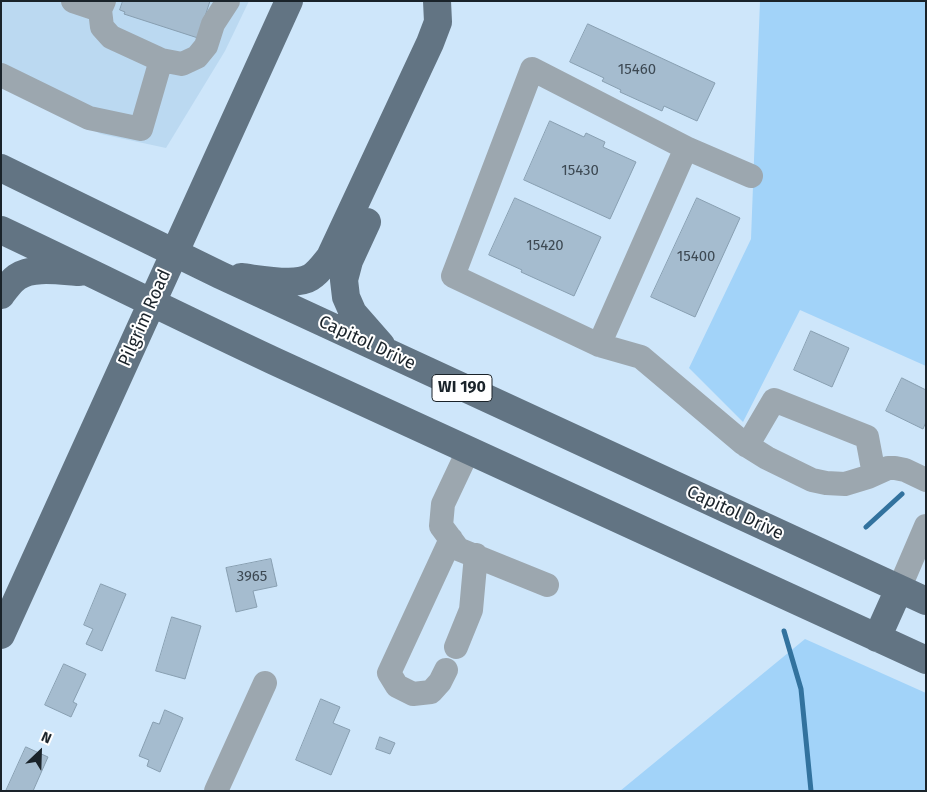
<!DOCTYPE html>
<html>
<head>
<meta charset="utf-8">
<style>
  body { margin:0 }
  #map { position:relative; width:927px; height:792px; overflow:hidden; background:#cee6fa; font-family:"Fira Sans",sans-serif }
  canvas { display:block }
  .frame { position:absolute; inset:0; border:2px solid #1a232a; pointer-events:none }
  .north { position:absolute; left:15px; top:727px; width:50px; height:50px; -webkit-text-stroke:4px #fff; paint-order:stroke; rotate:24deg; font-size:14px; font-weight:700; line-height:20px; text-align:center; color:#1a232a }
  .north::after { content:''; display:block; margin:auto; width:18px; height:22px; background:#1a232a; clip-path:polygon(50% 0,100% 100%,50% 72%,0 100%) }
</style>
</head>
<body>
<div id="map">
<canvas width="927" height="792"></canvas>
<div class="frame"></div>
<div class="north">N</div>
</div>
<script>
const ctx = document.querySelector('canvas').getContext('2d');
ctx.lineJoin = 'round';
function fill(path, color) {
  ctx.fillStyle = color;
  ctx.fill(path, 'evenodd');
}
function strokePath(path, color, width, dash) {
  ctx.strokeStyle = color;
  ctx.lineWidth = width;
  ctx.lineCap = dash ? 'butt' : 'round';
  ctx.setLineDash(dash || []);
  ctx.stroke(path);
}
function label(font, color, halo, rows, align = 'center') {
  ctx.font = font + ' "Fira Sans",sans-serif';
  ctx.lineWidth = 4;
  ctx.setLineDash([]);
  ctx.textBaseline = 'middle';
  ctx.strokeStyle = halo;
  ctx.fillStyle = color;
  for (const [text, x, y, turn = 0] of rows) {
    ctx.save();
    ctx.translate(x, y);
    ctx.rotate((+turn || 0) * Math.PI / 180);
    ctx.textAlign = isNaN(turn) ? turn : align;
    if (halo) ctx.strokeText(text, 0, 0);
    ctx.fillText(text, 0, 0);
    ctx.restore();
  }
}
fill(new Path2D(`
  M1,1H249L225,51L166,148L101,134L1,85Z`), '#bbd9f1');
fill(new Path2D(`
  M760,1H926V366L800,310L743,422L689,368L751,239Z
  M805,639L926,693V791H620Z`), '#a2d3f9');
strokePath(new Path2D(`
  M866,527L902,494
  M784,631L801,689L811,791`), '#32729e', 5);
const building = new Path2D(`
  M123,1H210L198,38L124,14L125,12L120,10Z
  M588,24L715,83L697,121L664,106L662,111L620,92L621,90L602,81L604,78L570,62Z
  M550,121L584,137L586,133L605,142L603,147L636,162L610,219L524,180Z
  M515,198L601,237L574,296L521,272L522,270L489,255Z
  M697,198L740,218L695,317L651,297Z
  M811,331L849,348L832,387L794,370Z
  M902,378L926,390V422L923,429L886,411Z
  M271,559L277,586L253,591L257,607L236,612L226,568Z
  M101,584L126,594L102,651L86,644L93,629L84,625Z
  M172,617L201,626L185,679L156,671Z
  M64,664L86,674L73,702L77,704L71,717L45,705Z
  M321,699L340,707L333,723L350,730L331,775L296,760Z
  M165,710L183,718L160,772L147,766L149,760L139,756L153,722L159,724Z
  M380,737L395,743L390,754L376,749Z
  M26,747L48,757L33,791H6Z`);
fill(building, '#a5bccf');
strokePath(building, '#889fb1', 1);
strokePath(new Path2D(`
  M73,1L100,10L104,1
  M100,10L102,27L111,37L161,60L182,64L197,57L206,46L213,24L228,1
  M1,75L89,118L141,129L161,60
  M686,148L751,176
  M599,345L686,148L532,69L453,276L599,345L641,357L743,443L767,458L812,480L826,483L845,484L868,477L888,468H895L905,470L926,480
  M747,446L774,400L867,437L874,474
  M468,451L443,504L441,526L458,549L547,585
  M899,589L926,526
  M456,647L471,610L476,555
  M446,670L440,682L431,692L413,694L397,686L389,673L451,539
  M216,791L265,683`), '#9ca7af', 24);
strokePath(new Path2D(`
  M1,168L220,275L926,601
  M367,222L349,261L344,280L346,297L353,313L381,345
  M1,230C92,273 182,318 274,361C490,462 708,561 926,660
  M241,277C259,279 296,287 311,277C319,272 324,264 330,257L430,43L438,22L437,1
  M1,295C6,288 10,282 17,277C32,266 61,271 79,272
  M1,635L289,1
  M877,638L899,589`), '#627483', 28);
label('15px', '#3d4953', null, [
  ["15460",637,70],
  ["15430",580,171],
  ["15420",545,246],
  ["15400",696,257],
  ["3965",252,577]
]);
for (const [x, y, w] of [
  [462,388,60]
]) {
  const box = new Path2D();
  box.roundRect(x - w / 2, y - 13.5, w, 27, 4);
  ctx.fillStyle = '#fff';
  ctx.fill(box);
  strokePath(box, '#1a232a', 1);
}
label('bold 16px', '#1a232a', null, [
  ["WI 190",462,388]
]);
label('18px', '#1a232a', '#fff', [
  ["Pilgrim Road",145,318,-66],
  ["Capitol Drive",367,343,25],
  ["Capitol Drive",735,513,25]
]);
</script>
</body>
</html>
